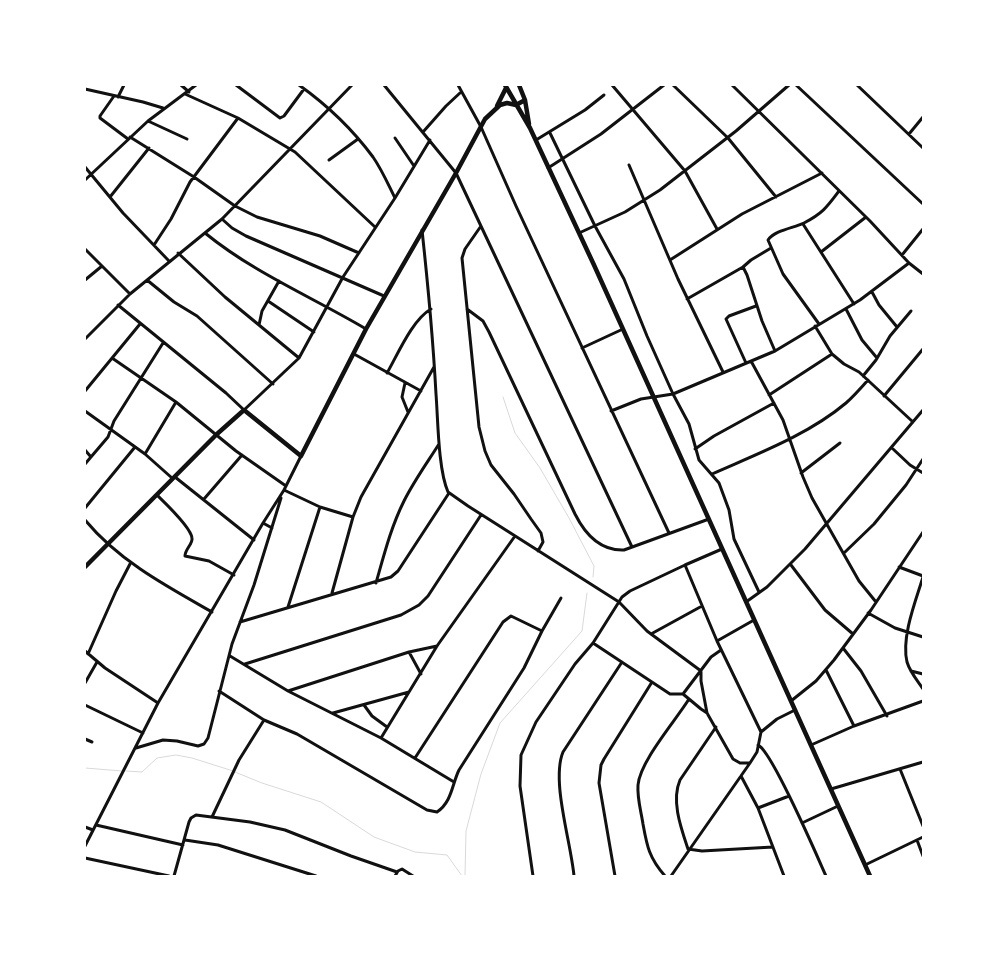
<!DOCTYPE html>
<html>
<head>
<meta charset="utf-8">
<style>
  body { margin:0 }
  #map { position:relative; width:1008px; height:961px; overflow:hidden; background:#fff; font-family:"Noto Sans",sans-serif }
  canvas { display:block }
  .frame { position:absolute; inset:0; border:86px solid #fff; pointer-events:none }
</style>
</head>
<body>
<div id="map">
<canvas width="1008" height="961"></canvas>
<div class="frame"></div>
</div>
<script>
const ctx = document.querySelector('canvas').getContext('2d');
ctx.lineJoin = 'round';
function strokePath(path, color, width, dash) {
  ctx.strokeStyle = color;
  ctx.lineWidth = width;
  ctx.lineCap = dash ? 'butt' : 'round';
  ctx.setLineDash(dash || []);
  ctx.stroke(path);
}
strokePath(new Path2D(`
  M503,397L515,433L540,468L569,518L594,566L593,577
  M85,768L122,771
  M126,771L142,772L157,758L176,755L192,758L230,770L262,783L321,802L374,837L415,852L447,855L462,876
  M465,876L466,831L481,774L500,723L582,631L587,593`), '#d9d9d9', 1);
strokePath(new Path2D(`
  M181,85L189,92
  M236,85L280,118L284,116L304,89
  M299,85C327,105 353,130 373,157C382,170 388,184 395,198
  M384,85L456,173L632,547
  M458,85L481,127L516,206L669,533
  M612,85L685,171L717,229
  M673,85L728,138L776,197
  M732,85L870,221L909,263L923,274
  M796,85L923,204
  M857,85L923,148
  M85,89L143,102L163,108
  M185,94L238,118L295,152L375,227
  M114,96L100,116V118L128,139
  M118,97L124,85
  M148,121L187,139
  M423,132L446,106L461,92
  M550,133L595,226L624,279L647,336L673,394L689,424L699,460L719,483L729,510L734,539L759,592
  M909,134L923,117
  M130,137L194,177L235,206L257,217L320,236L359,253
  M395,138L414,166
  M536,140L585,110L604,95
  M329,160L358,139
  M629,165L678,279L723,372
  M85,167L123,213L169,261
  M548,168L601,134L664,85
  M85,180L148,121L196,85
  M110,197L149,148
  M222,219L232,228L246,236L384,296
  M803,224L854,304
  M481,226L465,249L462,258L479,427L485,451L491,465L514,494L531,519L541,533L543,542L538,551
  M422,230C428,285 433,339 436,394C438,419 438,469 448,492L468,506L619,602L647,631L701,671
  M205,233C254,273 312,297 366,329
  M579,233L625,212L660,190L736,131L789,85
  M154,245L171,219L190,182L238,118
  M85,249L130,294
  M821,252L866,217
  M178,253L225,297L299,358
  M902,255L923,229
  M670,260L742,214L822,173
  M743,267L751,260L771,248
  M85,280L102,266
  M147,280L174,302L197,316L273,384
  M872,292L879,305L897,327
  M687,299L743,267L747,275L762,321L775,351
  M268,301L314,332
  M118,305L226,393L244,410L299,358L343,277L395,198L430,140
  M467,309L483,321L489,332L575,514C585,534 600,551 624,550L709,519
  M846,309L862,340L877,358
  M819,324L783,274L768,240C775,230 794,228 804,223C823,213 827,207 839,191
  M259,325L262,311L279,281
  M815,326L832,354L844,364L859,372L913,422
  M85,339L130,294L222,219L352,85
  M582,348L623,329
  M354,354L421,391
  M112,358L176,402L236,451L286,486
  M751,361L783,420L803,477L812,498L859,581L876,602
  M746,363L726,319L729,316L756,306
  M387,373C398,354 412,320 431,309
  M863,376L876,360L890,336L911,311
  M405,383L402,397L408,412
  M85,391L140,324
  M769,395L832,354
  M884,396L923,349
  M85,411L145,454L172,478
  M611,411L641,399L673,394L775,351L860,300L909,263
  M892,448L910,465L923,473
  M695,449L714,436L774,403
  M85,450L91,457
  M145,454L176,402
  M85,464L108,437L114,421L163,343
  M801,473L840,443
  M712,474C757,454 808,435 846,403C854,396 861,388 868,380
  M175,477L254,540
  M284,490L320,507L353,517
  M157,495C165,503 191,527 192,538C193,544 185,549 185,556L209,561L234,575
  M204,499L242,455
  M85,508L135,447
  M85,520C119,561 166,586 212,612
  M263,523L272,528
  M844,553L874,524L906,485L923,459
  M685,565L717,641L761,732
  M791,565L825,610L853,634
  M899,567L923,576
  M923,577C916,600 901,637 907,662C910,672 917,680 923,689
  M376,583C384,555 391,527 404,501C414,481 427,463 439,444
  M332,593L353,517L361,497L434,367
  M746,602L767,587L805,549L923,410
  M288,607L320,507
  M868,613L895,628L923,637
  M240,622L391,577L398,571L449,493
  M651,634L702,606
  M717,641L754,620
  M593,643L670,694H683L701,709L707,713L733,759L740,763H749
  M843,648L861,671L887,716
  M85,651L105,668L158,703
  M409,652L421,674
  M88,654L116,591L130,564
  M230,656L288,691L381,738L454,782
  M245,664L401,615L419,605L428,596L481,515
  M826,670L854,726
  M911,671L923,674
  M701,672V681L707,713
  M85,683L97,662
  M219,691L264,720L297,734L427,810L437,812C452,802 452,784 459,770L524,668L542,631
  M288,691L409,652L437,646
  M683,694L711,657L721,650
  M791,701L816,681L834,660L871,610L923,532
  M85,705L143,733
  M364,705L372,716L387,727
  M333,713L409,692
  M716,727L680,780C671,801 681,828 688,849L702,851L773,847
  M381,738L437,646L515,536
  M85,739L92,742
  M758,745C772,751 817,856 826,876
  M811,745L854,726L923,701
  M136,748L163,740L177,741L198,746L204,744L208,738L232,644L254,585L281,498
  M415,758L503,622L511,616L542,631L561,598
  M900,769L923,826
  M741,776L758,808L784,876
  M831,789L923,762
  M758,808L789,796
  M212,817L239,760L264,720
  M802,823L838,806
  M96,825L183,845
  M85,827L93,830
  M185,840L218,845L316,876
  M917,840L923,856
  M85,846L158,703L263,523L284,490L301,456
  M85,858L169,876
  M865,865L923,837
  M174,876L189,822L191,818L196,815L250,822L285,830L351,856L397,872
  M395,876L398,871L402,869L413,876
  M533,876L520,786L521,755L536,722L575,664L593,643L622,597L630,591L685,565L722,549
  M574,876C571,842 551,781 563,752L622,662
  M615,876L599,783L601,765L604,759L652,682
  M665,876C649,858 647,846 643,824C641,811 637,798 638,785C640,761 676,720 689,699
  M671,876L750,763L757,752L761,732L777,719L795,710`), '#111', 3);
strokePath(new Path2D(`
  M505,85L530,128L594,265L870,876
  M519,85L525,100L529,124
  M497,106L506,88
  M85,567L217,434L244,410L301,456L366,329L456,173L485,119L500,105L507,103L516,105L525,100`), '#111', 4.5);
</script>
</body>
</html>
